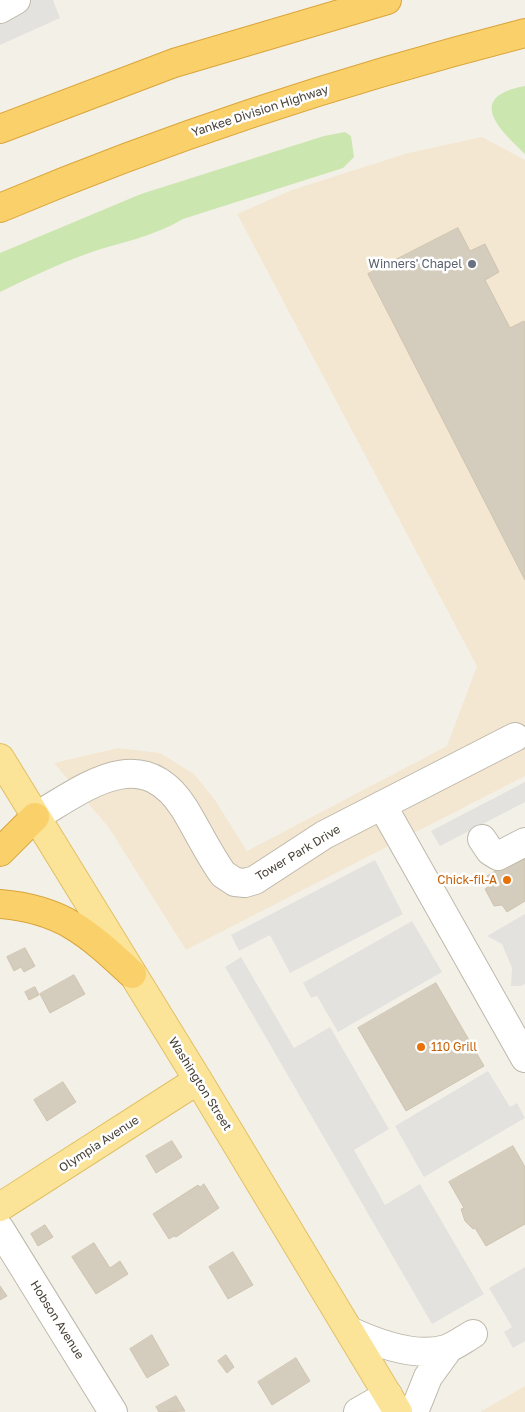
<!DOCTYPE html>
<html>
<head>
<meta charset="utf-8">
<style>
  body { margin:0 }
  canvas { display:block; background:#f3f0e7 }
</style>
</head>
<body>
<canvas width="525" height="1412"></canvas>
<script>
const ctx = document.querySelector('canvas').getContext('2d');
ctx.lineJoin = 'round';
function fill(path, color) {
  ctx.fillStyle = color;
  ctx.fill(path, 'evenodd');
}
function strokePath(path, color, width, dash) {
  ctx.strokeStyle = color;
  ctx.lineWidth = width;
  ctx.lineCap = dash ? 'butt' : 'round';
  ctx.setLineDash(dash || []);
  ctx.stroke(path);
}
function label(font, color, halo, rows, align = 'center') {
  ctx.font = font + ' "Golos Text",sans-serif';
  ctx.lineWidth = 5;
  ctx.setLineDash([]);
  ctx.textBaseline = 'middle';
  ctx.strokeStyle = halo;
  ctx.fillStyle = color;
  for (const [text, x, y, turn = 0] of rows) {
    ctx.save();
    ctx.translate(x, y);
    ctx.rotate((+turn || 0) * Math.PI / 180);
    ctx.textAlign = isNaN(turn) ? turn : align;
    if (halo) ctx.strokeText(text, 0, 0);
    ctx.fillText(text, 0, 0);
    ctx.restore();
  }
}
fill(new Path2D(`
  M482,137L525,160V776L186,950L109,828L54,763L118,748L160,753L194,774L215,800L247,851L447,746L477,666L237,214L292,190L408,153Z
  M525,1386V1412H480Z`), '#f4e7d2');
fill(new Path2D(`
  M525,86V154C498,128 466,97 525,86Z
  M345,132L351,136L354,157L343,168L183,219C153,237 121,242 89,253C58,264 29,278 0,292V253L141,194L324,136Z`), '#cce6b0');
fill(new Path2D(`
  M0,0H53L60,18L0,45Z
  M525,782V802L440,846L431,831Z
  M375,860L403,914L290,973L270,935L239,951L231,935Z
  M525,914V984L521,986H511L512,968L502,944L487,936Z
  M412,921L442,972L338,1032L317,996L311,998L303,983Z
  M241,957L294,1048L330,1027L389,1129L354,1150L385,1205L420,1184L484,1294L432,1324L225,967Z
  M488,1071L510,1107L517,1103L525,1118L424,1177L395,1126Z
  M525,1267V1341L513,1348L504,1332L512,1327L489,1288Z`), '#e4e2df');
const building = new Path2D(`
  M458,228L470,251L485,244L499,272L485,280L510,328L524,321L525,323V580L368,274Z
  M525,849V901L507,912L502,905L494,906L485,889L492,884L487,876L521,855Z
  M25,948L35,966L24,972L21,967L14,971L7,957Z
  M74,975L85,994L50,1013L40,994Z
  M436,983L484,1066L406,1111L358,1028Z
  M35,987L39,995L29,1000L25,992Z
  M63,1082L76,1102L47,1121L34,1100Z
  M172,1141L182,1157L156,1173L146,1156Z
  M513,1146L525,1167V1224L486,1246L475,1228L473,1229L465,1221L461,1209L464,1208L449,1182Z
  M204,1184L219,1208L176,1237L174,1236L169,1239L153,1214L198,1185L200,1187Z
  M45,1225L53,1237L38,1246L31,1234Z
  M94,1243L110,1268L120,1261L128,1274L96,1294L72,1257Z
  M233,1252L253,1285L228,1299L209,1267Z
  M0,1286L7,1296L0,1300Z
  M152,1335L169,1365L147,1378L130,1349Z
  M226,1355L234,1367L227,1373L218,1361Z
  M296,1358L310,1381L272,1405L258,1382Z
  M176,1396L185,1411L159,1412L156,1407Z`);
fill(building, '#d4ccbc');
strokePath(building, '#cfc4b0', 1);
const minor = new Path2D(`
  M0,9L16,0
  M382,805L525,1058
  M35,817C85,788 141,741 184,808C197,829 208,853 223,874L235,882L245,883L255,880L324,835L515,737
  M482,839L490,851L498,856L525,842
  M0,1229L113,1412
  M350,1331C376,1343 416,1358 446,1349C455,1346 464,1339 473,1334
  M358,1412L388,1395
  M414,1412L428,1377L449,1348`);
const major = new Path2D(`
  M0,758L198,1080L398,1412
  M0,1207L198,1080`);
const highway = new Path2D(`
  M0,129L174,63L387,0
  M0,208C170,136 346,79 525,33
  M0,852L35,817
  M0,904C62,909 88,933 132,974`);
strokePath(minor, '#beb8aa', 30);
strokePath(major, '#e1c167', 30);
strokePath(highway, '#d9a53a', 30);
strokePath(minor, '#fff', 28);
strokePath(major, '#fbe397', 28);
strokePath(highway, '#fad06b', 28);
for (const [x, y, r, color] of [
  [472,264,5,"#6b7280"],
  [507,880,5,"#e8710a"],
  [421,1047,5,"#e8710a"]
]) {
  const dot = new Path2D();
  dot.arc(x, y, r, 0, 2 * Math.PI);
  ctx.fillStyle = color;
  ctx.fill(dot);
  strokePath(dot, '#fff', 2);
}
label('12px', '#464036', '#fff', [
  ["Yankee Division Highway",260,111,-18],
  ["Tower Park Drive",298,853,-31],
  ["Washington Street",200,1084,58],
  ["Olympia Avenue",99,1144,-33],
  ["Hobson Avenue",57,1320,58]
]);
label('12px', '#5b616d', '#fff', [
  ["Winners' Chapel",462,264]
], 'right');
label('12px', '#c56008', '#fff', [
  ["Chick-fil-A",497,880],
  ["110 Grill",431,1047,"left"]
], 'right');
</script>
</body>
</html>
